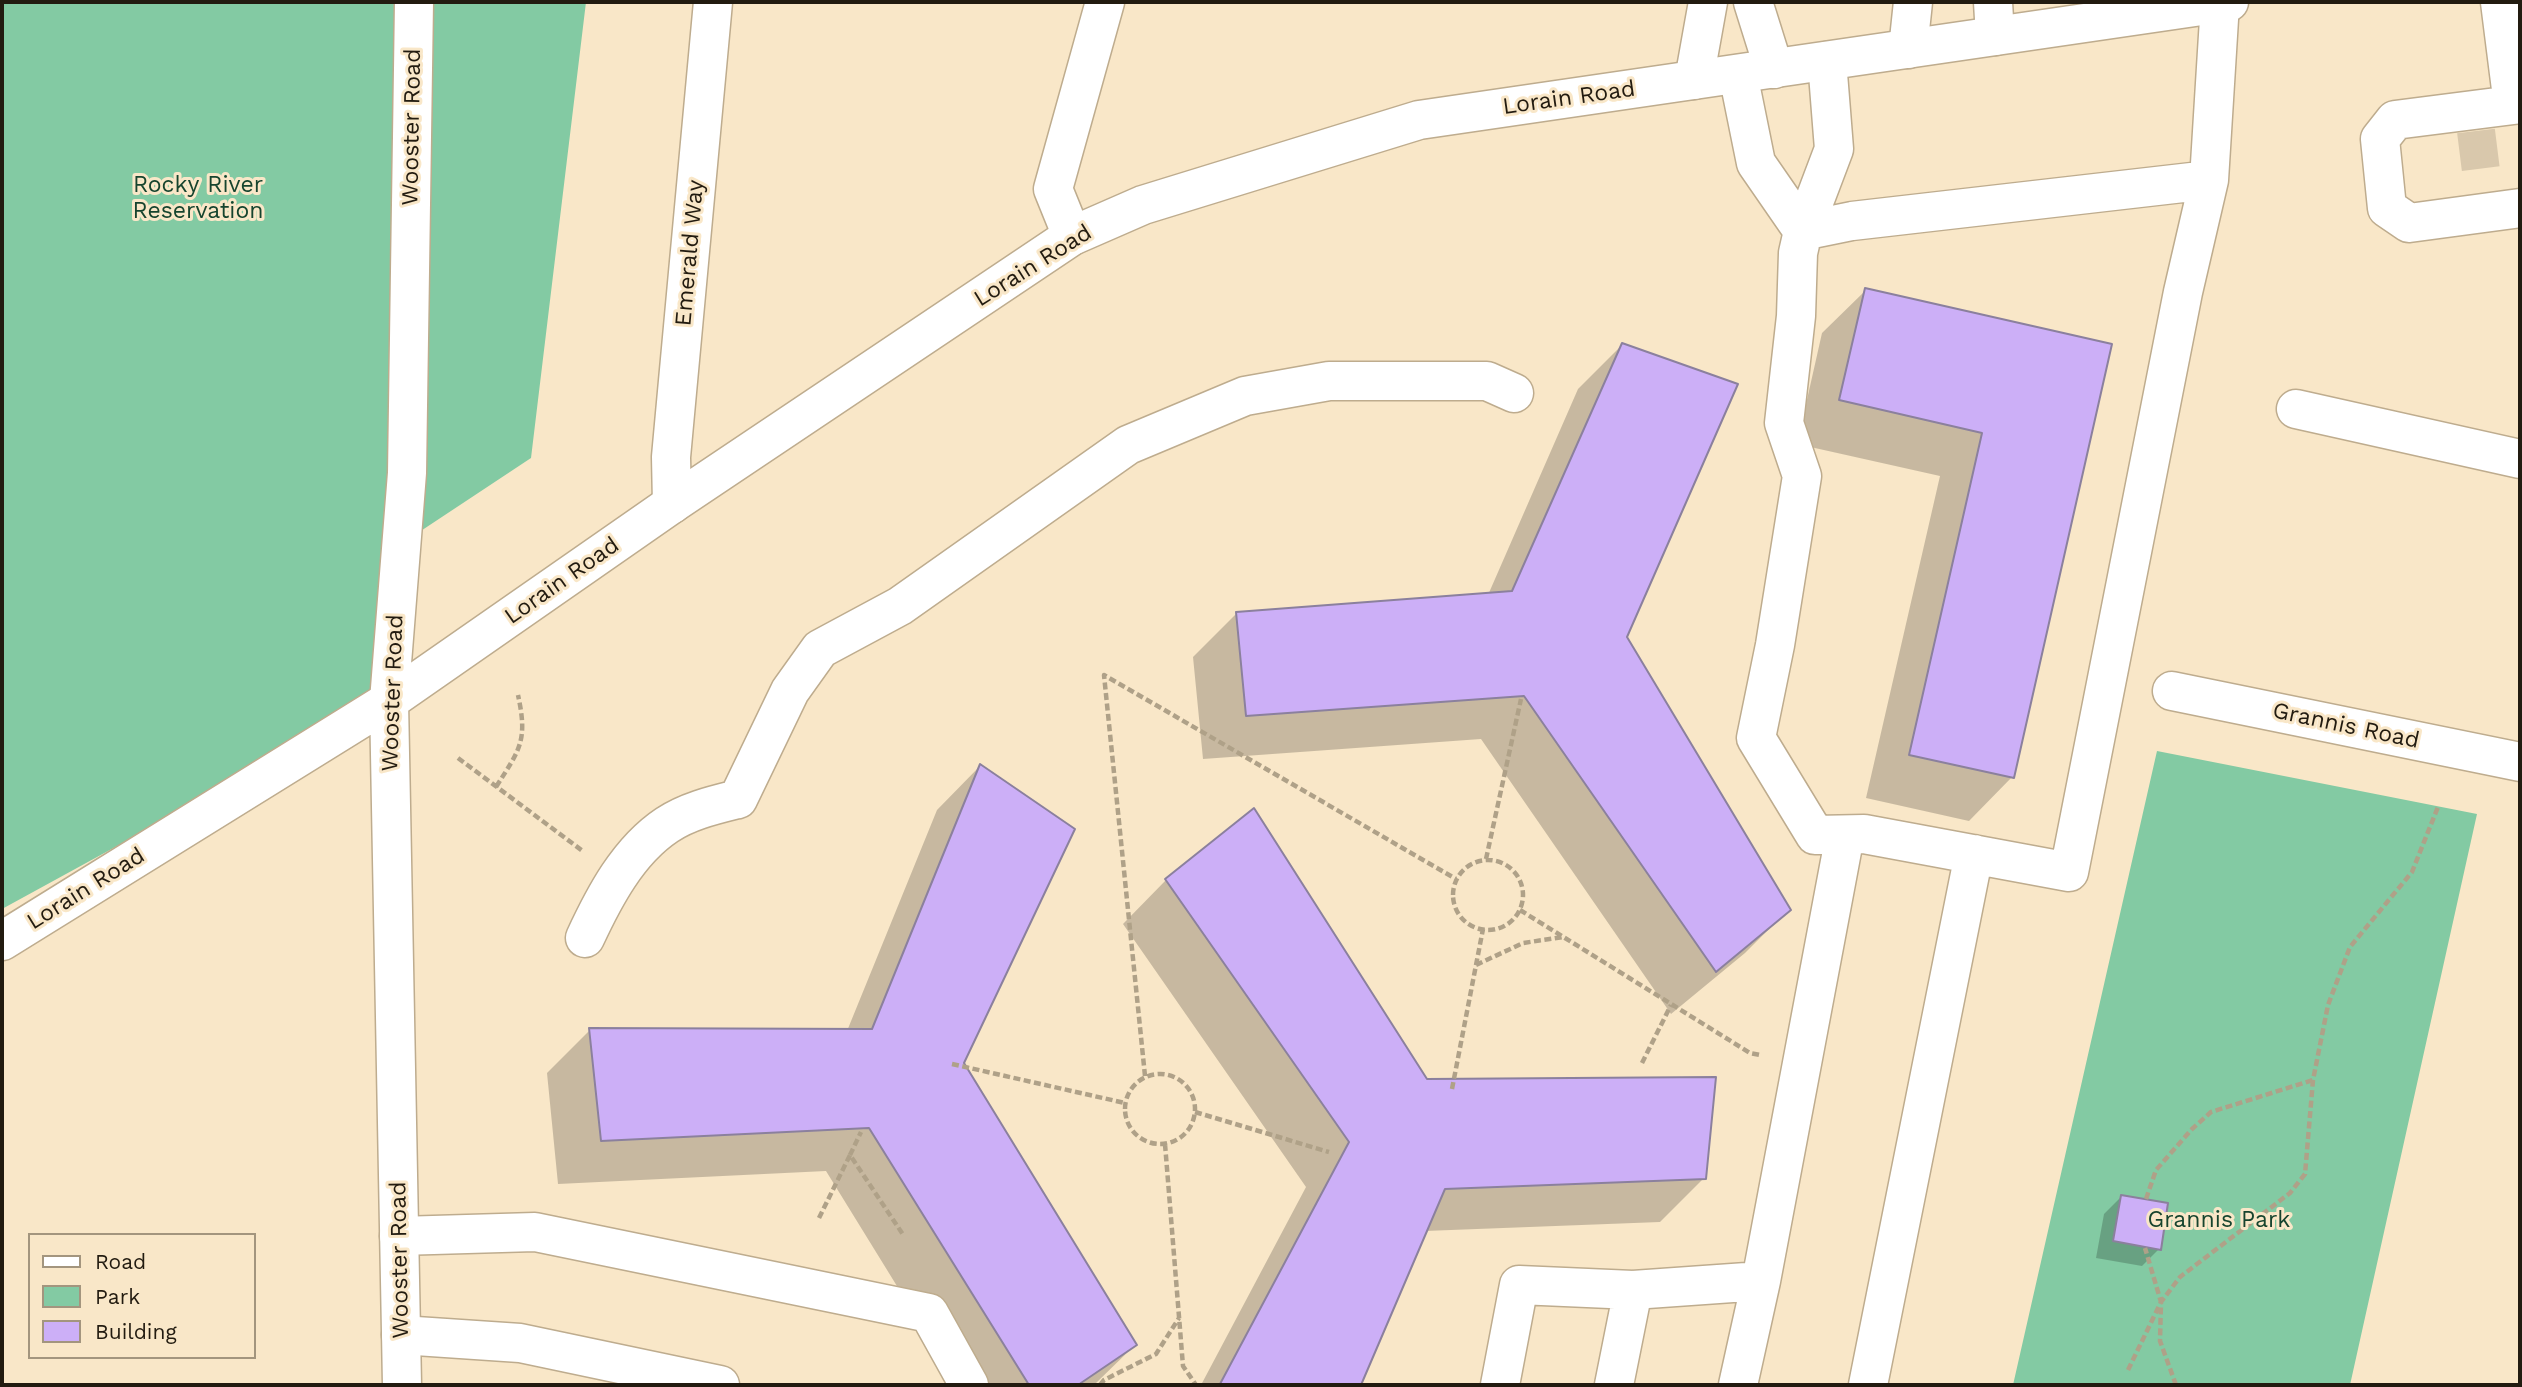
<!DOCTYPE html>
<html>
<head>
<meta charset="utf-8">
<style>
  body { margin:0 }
  #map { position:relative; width:2522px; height:1387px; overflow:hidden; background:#f9e7c8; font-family:"Work Sans",sans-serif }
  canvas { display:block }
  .frame { position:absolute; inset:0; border:4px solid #221b10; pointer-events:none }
  .legend { position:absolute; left:28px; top:1233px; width:228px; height:126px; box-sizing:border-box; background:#f9e7c8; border:2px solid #a3957e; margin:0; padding:9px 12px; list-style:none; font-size:21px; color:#221b10 }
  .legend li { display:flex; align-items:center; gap:14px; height:35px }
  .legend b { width:35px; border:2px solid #a3957e }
</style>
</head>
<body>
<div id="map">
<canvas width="2522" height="1387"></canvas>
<div class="frame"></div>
<ul class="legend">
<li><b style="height:9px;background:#fff"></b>Road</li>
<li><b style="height:19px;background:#83caa3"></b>Park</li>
<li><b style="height:19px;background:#ccaff7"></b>Building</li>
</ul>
</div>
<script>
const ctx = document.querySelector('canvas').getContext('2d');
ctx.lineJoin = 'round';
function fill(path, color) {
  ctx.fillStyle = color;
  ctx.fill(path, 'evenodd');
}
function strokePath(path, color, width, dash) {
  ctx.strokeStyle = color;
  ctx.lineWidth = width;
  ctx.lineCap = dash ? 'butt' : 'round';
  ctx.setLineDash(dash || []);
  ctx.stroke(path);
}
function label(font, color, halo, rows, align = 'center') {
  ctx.font = font + ' "Work Sans",sans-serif';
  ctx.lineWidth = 6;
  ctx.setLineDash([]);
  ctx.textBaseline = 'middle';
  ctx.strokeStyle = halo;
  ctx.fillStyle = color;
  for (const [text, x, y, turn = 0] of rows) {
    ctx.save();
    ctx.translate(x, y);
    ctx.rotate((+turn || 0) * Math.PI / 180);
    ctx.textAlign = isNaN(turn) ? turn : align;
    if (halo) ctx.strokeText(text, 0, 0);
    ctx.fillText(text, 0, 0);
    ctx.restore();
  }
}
fill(new Path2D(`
  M2,2H586L531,458L386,554L384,700L2,909Z
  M2157,751L2477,814L2350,1385H2013Z`), '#83caa3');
fill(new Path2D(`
  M1866,290L2110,345L2012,777L1969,821L1866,798L1940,476L1797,444L1822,333Z
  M1622,345L1625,637L1788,910L1745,953L1671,1014L1481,739L1203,759L1193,657L1237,613L1488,595L1578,389Z
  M980,766L962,1063L1135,1345L1094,1385H958L826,1171L558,1184L547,1073L590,1030L847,1031L937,810Z
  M1166,880L1426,1080L1704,1178L1660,1222L1425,1231L1359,1385H1201L1306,1187L1123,924Z
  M2121,1197L2159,1249L2142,1266L2096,1258L2104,1214Z`), '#0003');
const building = new Path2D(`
  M1865,288L2112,344L2014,778L1909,755L1982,433L1839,400Z
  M1622,343L1738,384L1627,637L1791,910L1716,972L1524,696L1246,716L1236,612L1512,591Z
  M980,764L1075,829L964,1063L1137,1345L1078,1385H1029L869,1128L601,1141L589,1028L872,1029Z
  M1254,808L1427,1079L1716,1077L1706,1179L1445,1189L1361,1385L1220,1384L1349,1142L1165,879Z
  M2121,1195L2168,1203L2161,1250L2113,1241Z`);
fill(building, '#ccaff7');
strokePath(building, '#8b809d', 2);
strokePath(new Path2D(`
  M2476,131L2483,187`), '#d9c8ac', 38, [38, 19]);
const minor = new Path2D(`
  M1753,2L1774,69
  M1993,2L1995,36
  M2500,2L2513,105
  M1908,49L1913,2
  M1827,61L1834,149L1803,231L1798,253L1796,316L1784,423L1802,476L1775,645L1756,738L1815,835L1864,834L2069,872L2183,292L2209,180L2220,3
  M1738,74L1756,163L1803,231
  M1694,80L1708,2
  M2520,104L2395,120L2380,139L2387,208L2409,223L2520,208
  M1803,231L1852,221L2209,180
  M1072,236L1053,189L1105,2
  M2296,409L2520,459
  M672,504L671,457L713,2
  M2172,691L2520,762
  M389,701L407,473L414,2
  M585,938C604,897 628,851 667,825C688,811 714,805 738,799L790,691L820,649L900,606L1128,445L1245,396L1329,381H1487L1514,393
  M399,1236L535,1232L929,1313L969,1385
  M401,1335L520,1343L720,1385
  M1500,1385L1519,1285L1633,1290
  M1614,1385L1633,1290L1761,1281L1845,835
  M1738,1385L1761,1281
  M1868,1385L1974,854`);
const major = new Path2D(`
  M389,701L402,1385
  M2,941L389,701L672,504L1072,236L1143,205L1419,120L2229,2`);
strokePath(minor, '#beac8e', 41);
strokePath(major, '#beac8e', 41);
strokePath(new Path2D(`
  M458,758L584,852
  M496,787C520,749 528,741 518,695
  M1486,859L1521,699
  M1453 895a35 35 0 1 1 70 0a35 35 0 1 1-70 0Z
  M1520,910L1750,1053L1760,1055
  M1476,965L1523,943L1563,937
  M1642,1063L1671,1005
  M952,1064L1125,1103
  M1125 1109a35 35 0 1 1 70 0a35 35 0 1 1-70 0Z
  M1145,1076L1104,675L1456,879
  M1452,1089L1483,929
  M1195,1112L1329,1152
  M1165,1144L1183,1366L1196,1385
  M850,1155L861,1132
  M2146,1199L2156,1170L2192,1129L2211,1112L2313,1080
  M819,1218L850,1155L904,1236
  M2128,1370L2161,1302L2145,1248
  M1100,1385L1104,1380L1156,1354L1179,1318
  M2176,1385L2160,1341L2161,1302L2180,1277L2290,1193L2305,1174L2313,1080L2328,1005L2350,947L2412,872L2438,807`), '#afa188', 4.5, [7, 3.5]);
strokePath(minor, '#fff', 38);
strokePath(major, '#fff', 38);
label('23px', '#221b10', '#f9e7c8', [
  ["Lorain Road",1569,98,-8],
  ["Wooster Road",412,127,-89],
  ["Emerald Way",690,253,-85],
  ["Lorain Road",1033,266,-32],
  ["Lorain Road",562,581,-35],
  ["Wooster Road",393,693,-88],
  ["Grannis Road",2346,726,12],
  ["Lorain Road",86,889,-32],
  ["Wooster Road",400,1260,-91]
]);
label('23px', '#16442e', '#f9e7c8', [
  ["Rocky River",198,185],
  ["Reservation",198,211],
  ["Grannis Park",2219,1220]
]);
</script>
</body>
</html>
